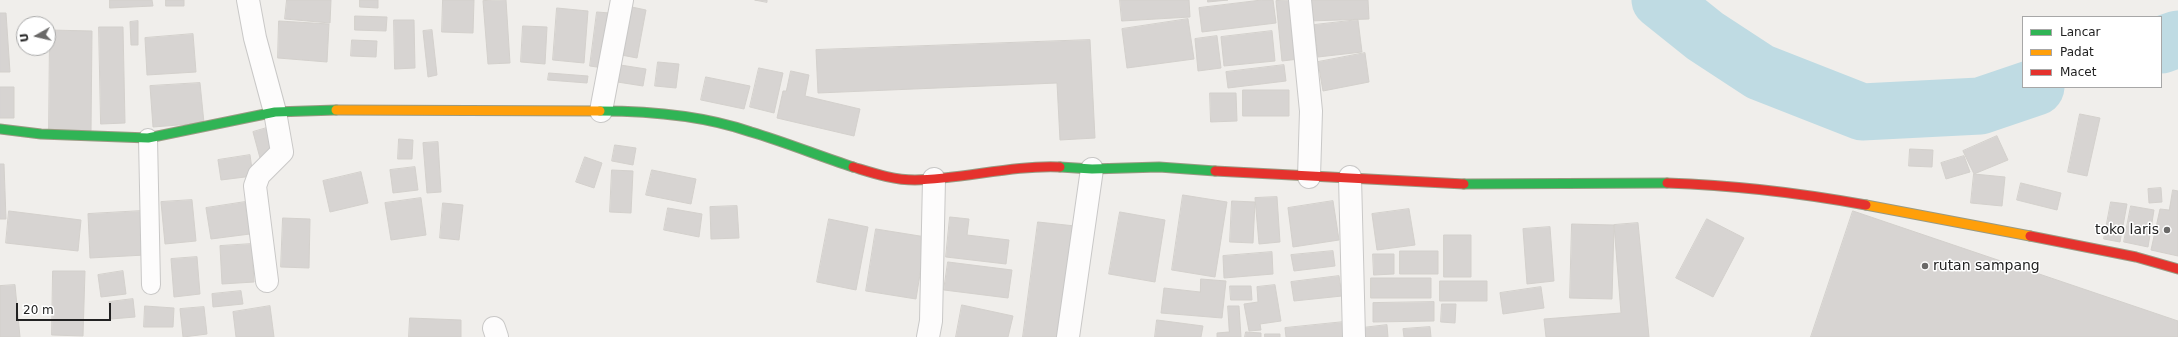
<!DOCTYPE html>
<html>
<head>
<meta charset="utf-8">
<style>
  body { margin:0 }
  #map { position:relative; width:2178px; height:337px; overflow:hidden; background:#f0eeeb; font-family:"DejaVu Sans",sans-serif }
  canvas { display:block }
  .legend { position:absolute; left:2022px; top:16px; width:140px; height:72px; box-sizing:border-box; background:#fff; border:1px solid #a7a7a7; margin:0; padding:5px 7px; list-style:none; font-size:12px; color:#222 }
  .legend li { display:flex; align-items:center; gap:8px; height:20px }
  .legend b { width:20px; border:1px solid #a7a7a7 }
  .north { position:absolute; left:16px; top:16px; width:40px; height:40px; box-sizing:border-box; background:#fff; border:1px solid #a7a7a7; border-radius:50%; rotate:262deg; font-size:11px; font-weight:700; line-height:16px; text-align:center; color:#222 }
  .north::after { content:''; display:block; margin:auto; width:14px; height:18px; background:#6a6968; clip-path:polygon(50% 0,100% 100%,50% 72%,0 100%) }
  .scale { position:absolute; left:16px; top:303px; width:95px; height:18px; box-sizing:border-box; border:2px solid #222; border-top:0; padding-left:5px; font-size:12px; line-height:14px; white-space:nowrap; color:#222; -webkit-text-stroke:3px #fff; paint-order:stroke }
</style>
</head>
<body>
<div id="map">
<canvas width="2178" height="337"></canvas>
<ul class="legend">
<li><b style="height:5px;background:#30b455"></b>Lancar</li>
<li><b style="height:5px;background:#ff9f0a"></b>Padat</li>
<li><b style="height:5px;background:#e5322d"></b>Macet</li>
</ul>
<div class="north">U</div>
<div class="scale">20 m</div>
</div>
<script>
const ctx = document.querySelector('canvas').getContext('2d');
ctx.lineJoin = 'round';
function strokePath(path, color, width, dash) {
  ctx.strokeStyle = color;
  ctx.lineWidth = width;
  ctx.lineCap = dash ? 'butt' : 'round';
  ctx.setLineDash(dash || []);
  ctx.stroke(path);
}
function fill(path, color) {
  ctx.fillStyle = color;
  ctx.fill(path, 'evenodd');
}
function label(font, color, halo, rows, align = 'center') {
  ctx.font = font + ' "DejaVu Sans",sans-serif';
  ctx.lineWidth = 3;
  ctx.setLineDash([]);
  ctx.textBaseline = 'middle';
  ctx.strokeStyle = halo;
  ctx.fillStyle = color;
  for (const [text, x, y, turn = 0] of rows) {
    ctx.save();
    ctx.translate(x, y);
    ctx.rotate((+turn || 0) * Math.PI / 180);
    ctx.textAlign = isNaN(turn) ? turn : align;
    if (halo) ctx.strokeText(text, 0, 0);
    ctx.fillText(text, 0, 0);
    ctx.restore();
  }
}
strokePath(new Path2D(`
  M1660,0L1705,36L1760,72L1862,112L1980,106L2036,87
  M2161,45L2178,39`), '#bfdbe3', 57);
const building = new Path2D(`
  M110,0H152L153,6L110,8Z
  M166,0H184V6H166Z
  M287,0H331L330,23L285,19Z
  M360,0H378V8L360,7Z
  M443,0H474L473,33L442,32Z
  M506,0L510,63L488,64L483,1Z
  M755,0H767V2Z
  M1120,0H1189L1190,17L1122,21Z
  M1208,0H1228L1208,2Z
  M1262,0H1273L1276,23L1202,32L1199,8Z
  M1293,0L1299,59L1282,61L1276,1Z
  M1310,0H1368L1369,19L1310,21Z
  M627,6L646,10L637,58L616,54Z
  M557,8L588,11L584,63L553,60Z
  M597,12L610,13L603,68L590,66Z
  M0,13H6L10,72H0Z
  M355,16L387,17L386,31L355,30Z
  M1188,19L1194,59L1127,68L1122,29Z
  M394,20H414L415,68L395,69Z
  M1358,20L1362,52L1318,57L1314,25Z
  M138,21V45H131L130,22Z
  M279,21L329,24L327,62L278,58Z
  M523,26L547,27L545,64L521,62Z
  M99,27H123L125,123L101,124Z
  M50,30L92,31L91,132L49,131Z
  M432,30L437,75L428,77L423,31Z
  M1272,31L1275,61L1224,66L1221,37Z
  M193,34L196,72L147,75L145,38Z
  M1217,36L1221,68L1198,71L1195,39Z
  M352,40L377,41L376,57L351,56Z
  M1090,40L1095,138L1060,140L1057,83L818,93L816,50Z
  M1365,53L1369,82L1323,91L1318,62Z
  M658,62L679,64L676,88L655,86Z
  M614,64L646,69L643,86L611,81Z
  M1284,65L1286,81L1228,88L1226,72Z
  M759,68L783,73L774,113L750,107Z
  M791,71L809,75L805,96L860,109L854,136L777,118L783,91H786Z
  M549,73L588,76L587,83L548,80Z
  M706,77L750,86L744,109L701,100Z
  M200,83L204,123L153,127L150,86Z
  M0,87H14V118H0Z
  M1243,90H1289V116H1243Z
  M1210,93H1236L1237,121L1211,122Z
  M2080,114L2100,118L2087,176L2068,172Z
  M270,127L278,152L260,158L253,132Z
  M1997,136L2008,160L1974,174L1963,151Z
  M399,139L413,140L412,159H398Z
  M438,142L441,192L427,193L423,143Z
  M615,145L636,148L633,165L612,161Z
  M1910,149L1933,150L1932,167L1909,166Z
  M250,155L253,176L221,180L218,160Z
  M1964,156L1970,172L1946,179L1941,163Z
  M585,157L602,163L594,188L576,182Z
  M0,164H4L6,219H0Z
  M415,167L418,190L393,193L390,170Z
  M612,170L633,171L631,213L610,212Z
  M652,170L696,179L691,204L646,195Z
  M361,172L368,203L330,212L323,181Z
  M1974,174L2005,177L2002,206L1971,203Z
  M2021,183L2061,193L2057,210L2017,200Z
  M2161,188L2162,202L2149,203L2148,189Z
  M2173,190L2178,191V256L2151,250L2160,209L2169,210Z
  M1183,195L1227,202L1215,277L1172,270Z
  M1277,197L1280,242L1259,244L1255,198Z
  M421,198L426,235L391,240L385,203Z
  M192,200L196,241L165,244L161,202Z
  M1232,201L1255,202L1253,243L1230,242Z
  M1333,201L1339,240L1293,247L1288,208Z
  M245,202L250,234L211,239L206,208Z
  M2111,202L2127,204L2120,242L2104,239Z
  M443,203L463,205L459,240L440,238Z
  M737,206L739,238L711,239L710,207Z
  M2131,206L2154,210L2148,247L2124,242Z
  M668,208L702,214L699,237L664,230Z
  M1409,209L1415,245L1377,250L1372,214Z
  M9,211L81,220L78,251L6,243Z
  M142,211L145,255L90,258L88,214Z
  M1853,211L2178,321V337H1811Z
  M1120,212L1165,220L1155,282L1109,274Z
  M950,217L969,219L967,235L1009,240L1006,264L946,257Z
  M283,218L310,219L309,268L281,267Z
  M829,219L868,227L856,290L817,282Z
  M1707,219L1744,238L1713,297L1676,278Z
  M1038,222L1075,226L1061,337H1023Z
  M1638,223L1649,337H1546L1544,319L1621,313L1614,225Z
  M1572,224L1614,225L1612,299L1570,298Z
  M1550,227L1554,281L1527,284L1523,229Z
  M876,229L926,237L916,299L866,291Z
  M1444,235H1471V277H1444Z
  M252,244L254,282L222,284L220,246Z
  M1333,251L1335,266L1294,271L1291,255Z
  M1400,251H1438V274H1400Z
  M1272,252L1273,274L1224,278L1223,256Z
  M1373,254H1394V274L1374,275Z
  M197,257L200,294L174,297L171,259Z
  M948,262L1012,270L1008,298L944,290Z
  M53,271H85L83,336L52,335Z
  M123,271L126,294L101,297L98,275Z
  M1339,276L1342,296L1294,301L1291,282Z
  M1371,278H1431V298H1371Z
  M1201,279L1226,281L1222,318L1161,313L1164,288L1200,292Z
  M1440,281H1487V301H1440Z
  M15,285L20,337H0V286Z
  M1275,285L1281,321L1260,324L1261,330L1249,331L1244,304L1258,302L1257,287Z
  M1230,286H1251L1252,300H1231Z
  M1541,287L1544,308L1503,314L1500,293Z
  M241,291L243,304L213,307L212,294Z
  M133,299L135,317L111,319L109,302Z
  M1434,302V321L1373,322V303Z
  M1442,304H1456L1455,323L1441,322Z
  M962,305L1013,316L1008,337H956Z
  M145,306L174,308L173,327H144Z
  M270,306L274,337H236L233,312Z
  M1228,306H1239L1241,337H1217V333L1229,332Z
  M204,307L207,334L183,337L180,309Z
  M410,318L461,320V337H409Z
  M1157,320L1203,326L1201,337H1155Z
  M1344,322L1345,337H1286L1285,328Z
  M1387,325L1388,337H1363L1362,328Z
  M1430,327L1431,337H1404L1403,329Z
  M1246,332L1261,333V337H1245Z
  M1265,334H1280V337H1265Z`);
fill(building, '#d7d4d2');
strokePath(building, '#d3d0cc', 1);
const lane = new Path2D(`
  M148,138L151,285`);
const street = new Path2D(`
  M248,0L255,38L275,112L282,152L259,175L255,186L267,281
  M1300,0L1311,111L1309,177
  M601,111L622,0
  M1350,177L1354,337
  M494,328L497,337
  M928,337L931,321L934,179
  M1068,337L1092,169`);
const fast = new Path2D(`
  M600,111C649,111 705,116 751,132C785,142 819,156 853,167
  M0,129L41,134L148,138L275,112L336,110
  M1060,167L1092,169L1159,167L1215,171
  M1464,184L1667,183`);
const slow = new Path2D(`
  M336,110L600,111
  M1866,205L2030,236`);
const jam = new Path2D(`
  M853,167C873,173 893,180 915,180C964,179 1011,165 1060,167
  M1215,171L1464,184
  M1667,183C1734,185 1800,193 1866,205
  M2030,236L2136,257L2178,269`);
strokePath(lane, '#c9c8c7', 20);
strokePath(street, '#c9c8c7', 24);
strokePath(fast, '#999a82', 11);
strokePath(slow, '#999a82', 11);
strokePath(jam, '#999a82', 11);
strokePath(lane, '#fdfcfc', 18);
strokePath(street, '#fdfcfc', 22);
strokePath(fast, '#30b455', 9);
strokePath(slow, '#ff9f0a', 9);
strokePath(jam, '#e5322d', 9);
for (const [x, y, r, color] of [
  [2167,230,4,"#6a6968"],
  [1925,266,4,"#6a6968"]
]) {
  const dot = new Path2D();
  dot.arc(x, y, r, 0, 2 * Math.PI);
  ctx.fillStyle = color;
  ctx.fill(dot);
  strokePath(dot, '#fff', 1.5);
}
label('14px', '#222', '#fff', [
  ["toko laris",2159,230],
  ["rutan sampang",1933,266,"left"]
], 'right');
</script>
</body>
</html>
